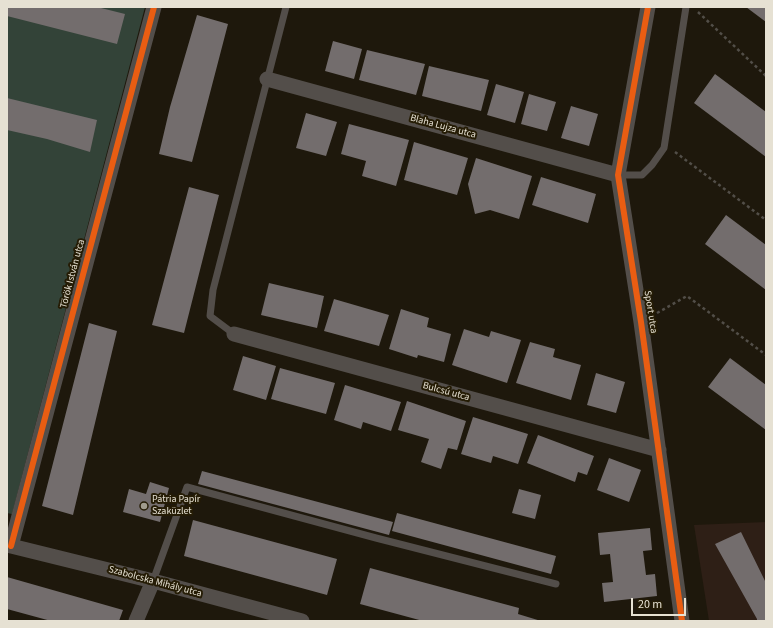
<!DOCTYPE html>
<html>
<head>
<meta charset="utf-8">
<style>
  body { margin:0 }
  #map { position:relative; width:773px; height:628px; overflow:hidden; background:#1e180c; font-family:"Source Sans 3",sans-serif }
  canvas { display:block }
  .frame { position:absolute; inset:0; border:8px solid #e6e1d3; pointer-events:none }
  .scale { position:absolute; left:631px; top:598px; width:55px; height:18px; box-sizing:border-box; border:2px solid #e6e1d3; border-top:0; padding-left:5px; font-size:12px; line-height:14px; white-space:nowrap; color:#e6e1d3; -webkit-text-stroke:3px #251c05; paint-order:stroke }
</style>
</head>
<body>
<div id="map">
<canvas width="773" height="628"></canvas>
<div class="frame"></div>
<div class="scale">20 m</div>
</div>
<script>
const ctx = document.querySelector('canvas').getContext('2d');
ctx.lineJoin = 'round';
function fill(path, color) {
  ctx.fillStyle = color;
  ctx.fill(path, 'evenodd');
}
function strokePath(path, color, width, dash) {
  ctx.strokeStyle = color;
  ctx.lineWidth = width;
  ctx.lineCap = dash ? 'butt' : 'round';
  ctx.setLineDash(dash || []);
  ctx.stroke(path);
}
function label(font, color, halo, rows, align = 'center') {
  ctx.font = font + ' "Source Sans 3",sans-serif';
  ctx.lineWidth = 4;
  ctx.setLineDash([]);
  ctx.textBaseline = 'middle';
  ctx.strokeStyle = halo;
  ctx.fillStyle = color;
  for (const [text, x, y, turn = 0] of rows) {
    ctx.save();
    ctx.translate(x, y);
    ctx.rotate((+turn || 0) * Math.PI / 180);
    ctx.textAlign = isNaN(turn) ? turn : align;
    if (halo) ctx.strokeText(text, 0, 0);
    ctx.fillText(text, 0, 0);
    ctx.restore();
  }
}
fill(new Path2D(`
  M766,522V621H709L694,525Z`), '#2e1f16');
fill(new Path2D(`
  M7,7H145L12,514L7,513Z`), '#334338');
fill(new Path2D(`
  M7,7H97L125,14L117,44L7,16Z
  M746,7H766V22Z
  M197,15L228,24L192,162L159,154L170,107Z
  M333,41L362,49L354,79L325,71Z
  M367,50L425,64L416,95L359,80Z
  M429,66L489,80L481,111L422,96Z
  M715,74L766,112V157L694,103Z
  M496,84L524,92L515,123L487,115Z
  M529,94L556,102L547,131L521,124Z
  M7,98L97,120L90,152L47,139L7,130Z
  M571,106L598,114L589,146L561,138Z
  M306,113L337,122L326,156L296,148Z
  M349,124L409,140L396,186L362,176L366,161L341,154Z
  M414,142L468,158L457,195L404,180Z
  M476,158L532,176L519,219L490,210L475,214L468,184Z
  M541,177L596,194L588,223L532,205Z
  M189,187L219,195L184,333L152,325Z
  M726,215L766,245V290L705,244Z
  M269,283L324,296L317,328L261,315Z
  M334,299L389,315L379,346L324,331Z
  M401,309L429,318L427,327L451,334L444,362L418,355L417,358L389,349Z
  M89,323L117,331L73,515L42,506Z
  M464,329L489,337L491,331L521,340L507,383L452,365Z
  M530,342L555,349L553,357L581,365L571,400L516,383Z
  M243,356L276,366L266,400L233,390Z
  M730,358L766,385V430L708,387Z
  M280,368L335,383L326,414L271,399Z
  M596,373L625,382L616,413L587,405Z
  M345,385L401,402L391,431L363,422L361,429L334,420Z
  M407,401L466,421L457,450L448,448L441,469L421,462L429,439L398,430Z
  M473,417L528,434L518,464L493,456L491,463L461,454Z
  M538,435L594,456L587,475L578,472L575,482L527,463Z
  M609,458L641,470L629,502L597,490Z
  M202,471L393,522L389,535L198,484Z
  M150,482L169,488L160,522L123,512L129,489L146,494Z
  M519,489L541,495L535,519L512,513Z
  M397,513L556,556L551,574L392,531Z
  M193,520L337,559L327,595L184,556Z
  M650,528L652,550L643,551L646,575L655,574L657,596L604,602L602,583L613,582L610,554L600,555L598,533Z
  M741,532L766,583V621H757V619L715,544Z
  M370,568L519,608L518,614L541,621H423L360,604Z
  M7,577L123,610L119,621H51L7,609Z`), '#736d6d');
strokePath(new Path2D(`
  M698,12L766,76
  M675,152L766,220
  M657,313L687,296L766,355`), '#524e48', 2.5, [3, 3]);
strokePath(new Path2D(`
  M618,175H642L652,165L664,148L686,7
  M234,334L210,316L213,290L286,7
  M153,581L187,487L376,538L556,584`), '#534e4a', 7);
strokePath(new Path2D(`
  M648,7L618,175L641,322L682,621
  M267,79L618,175
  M234,334L659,450
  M7,545L153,581L302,621
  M11,546L154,7
  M136,621L153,581`), '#534e4a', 15);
strokePath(new Path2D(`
  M648,7L618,175L641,322L682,621
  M11,546L154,7`), '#e95d12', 6);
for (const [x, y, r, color] of [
  [144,506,4,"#a09b8d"]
]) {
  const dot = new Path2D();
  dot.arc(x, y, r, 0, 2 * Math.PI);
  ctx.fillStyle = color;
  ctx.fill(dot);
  strokePath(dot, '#251c05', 1.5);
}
label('10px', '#e6e1d3', '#251c05', [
  ["Blaha Lujza utca",443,127,15],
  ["Török István utca",73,274,-75],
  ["Sport utca",650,312,81],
  ["Bulcsú utca",446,392,15],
  ["Szabolcska Mihály utca",155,582,15]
]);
label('10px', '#e6e1d3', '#251c05', [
  ["Pátria Papír",152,500],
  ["Szaküzlet",152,512]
], 'left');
</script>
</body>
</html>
